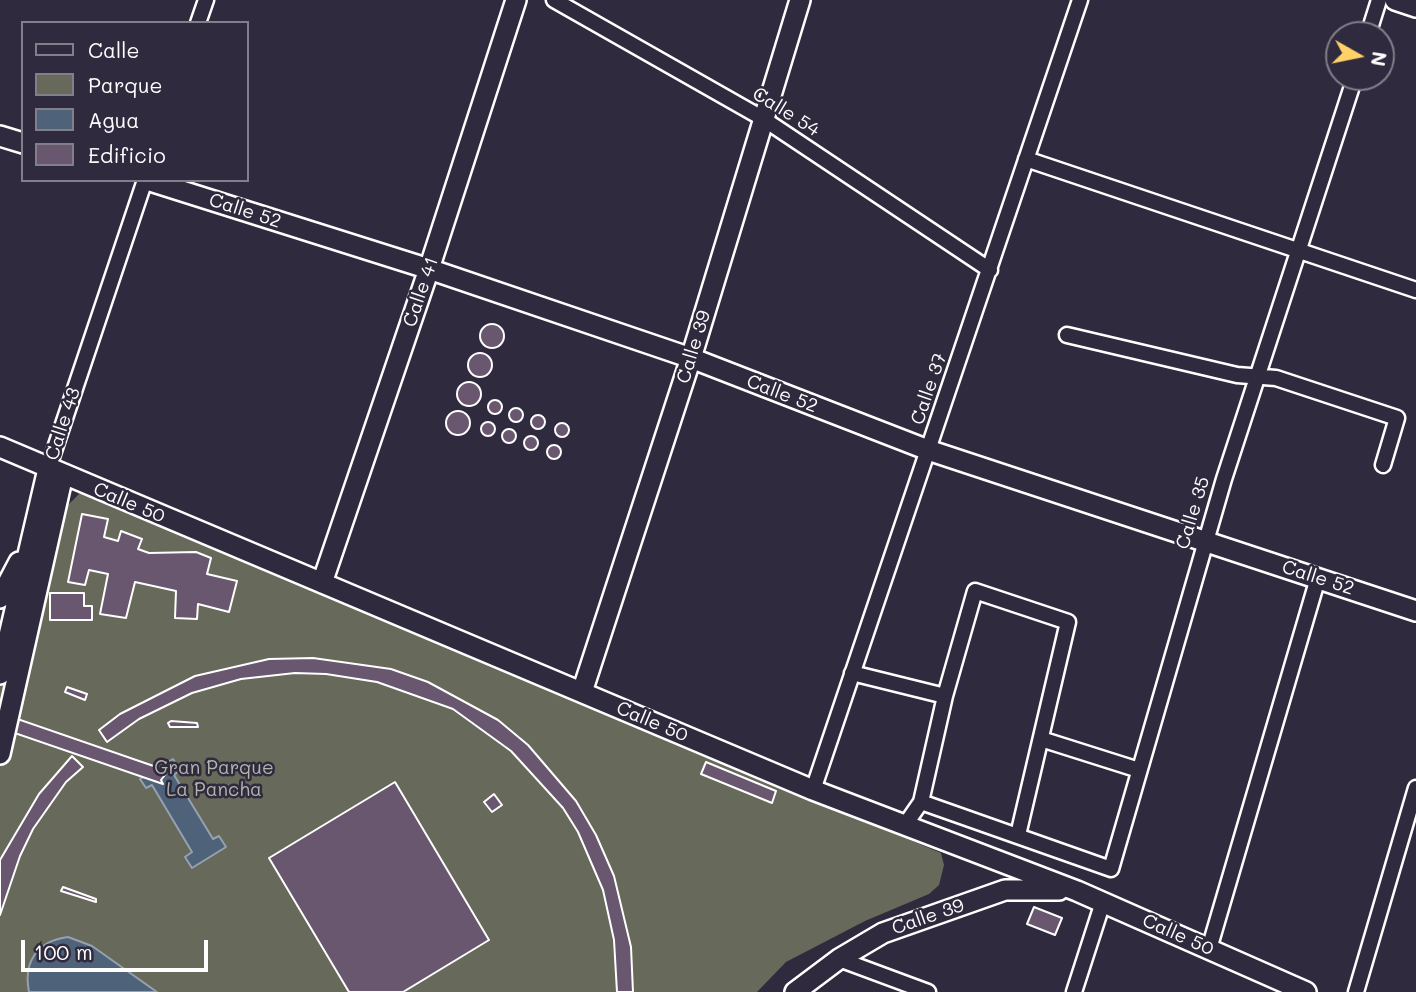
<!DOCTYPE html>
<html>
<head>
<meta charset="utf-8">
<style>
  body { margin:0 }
  #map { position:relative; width:1416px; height:992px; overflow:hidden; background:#2f2a3d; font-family:Mali,sans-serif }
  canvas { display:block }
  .legend { position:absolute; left:21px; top:21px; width:228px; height:161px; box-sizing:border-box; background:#2f2a3d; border:2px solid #827f8b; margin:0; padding:9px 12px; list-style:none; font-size:21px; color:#fff }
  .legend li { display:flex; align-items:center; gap:14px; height:35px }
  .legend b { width:35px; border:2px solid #827f8b }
  .north { position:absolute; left:1325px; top:21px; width:70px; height:70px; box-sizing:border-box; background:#2f2a3d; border:2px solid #827f8b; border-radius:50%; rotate:99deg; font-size:19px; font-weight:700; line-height:28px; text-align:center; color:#fff }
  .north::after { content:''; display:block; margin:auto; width:24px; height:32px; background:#ffd166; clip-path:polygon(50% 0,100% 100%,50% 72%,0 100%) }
  .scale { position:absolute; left:21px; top:940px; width:187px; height:32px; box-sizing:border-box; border:4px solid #fff; border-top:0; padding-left:9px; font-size:21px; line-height:24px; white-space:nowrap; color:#fff; -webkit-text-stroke:5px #2f2a3d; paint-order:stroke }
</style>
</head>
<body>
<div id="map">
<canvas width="1416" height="992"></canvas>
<ul class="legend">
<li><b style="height:9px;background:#2f2a3d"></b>Calle</li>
<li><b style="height:19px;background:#67695a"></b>Parque</li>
<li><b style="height:19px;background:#4e627a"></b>Agua</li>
<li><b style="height:19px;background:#69566f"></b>Edificio</li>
</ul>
<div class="north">N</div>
<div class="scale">100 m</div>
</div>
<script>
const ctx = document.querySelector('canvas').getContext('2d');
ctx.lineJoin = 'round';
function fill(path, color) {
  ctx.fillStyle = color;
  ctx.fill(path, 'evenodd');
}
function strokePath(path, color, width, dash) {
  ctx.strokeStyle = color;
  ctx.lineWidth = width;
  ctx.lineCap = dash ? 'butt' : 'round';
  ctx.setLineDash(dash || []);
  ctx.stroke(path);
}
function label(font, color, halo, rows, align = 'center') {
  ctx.font = font + ' Mali,sans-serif';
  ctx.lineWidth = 5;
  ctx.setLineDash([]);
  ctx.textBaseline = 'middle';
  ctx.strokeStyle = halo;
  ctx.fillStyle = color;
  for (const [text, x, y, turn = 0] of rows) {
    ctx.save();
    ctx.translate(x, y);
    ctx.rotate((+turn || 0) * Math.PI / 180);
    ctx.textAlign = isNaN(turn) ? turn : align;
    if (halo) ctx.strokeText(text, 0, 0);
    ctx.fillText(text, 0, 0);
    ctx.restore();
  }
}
fill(new Path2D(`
  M80,493L623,717V720L941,853L944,865L939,885L929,894L865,921L786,962L757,992H0V659L65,508Z`), '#67695a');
const water = new Path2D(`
  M173,759L180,770L174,775L213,839L219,836L226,847L192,868L185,857L192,852L152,785L146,788L140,779Z
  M68,937L92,946L157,992H29C23,962 37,941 68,937Z`);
fill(water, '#4e627a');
strokePath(water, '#95a1af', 2);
const building = new Path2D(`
  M480 336a12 12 0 1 1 24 0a12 12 0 1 1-24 0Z
  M468 365a12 12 0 1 1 24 0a12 12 0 1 1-24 0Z
  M457 394a12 12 0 1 1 24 0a12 12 0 1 1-24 0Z
  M488 407a7 7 0 1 1 14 0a7 7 0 1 1-14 0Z
  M509 415a7 7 0 1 1 14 0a7 7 0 1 1-14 0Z
  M446 423a12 12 0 1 1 24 0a12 12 0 1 1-24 0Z
  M531 422a7 7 0 1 1 14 0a7 7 0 1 1-14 0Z
  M481 429a7 7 0 1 1 14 0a7 7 0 1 1-14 0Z
  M555 430a7 7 0 1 1 14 0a7 7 0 1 1-14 0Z
  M502 436a7 7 0 1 1 14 0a7 7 0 1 1-14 0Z
  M524 443a7 7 0 1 1 14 0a7 7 0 1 1-14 0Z
  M547 452a7 7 0 1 1 14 0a7 7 0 1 1-14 0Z
  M82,514L108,519L104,537L118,541L121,531L142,539L138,549L149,553L196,552L211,558L207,574L237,581L229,612L198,604L197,619L175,618L176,591L135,582L126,618L100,614L108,574L89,570L85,585L68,582Z
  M50,593H84V606H92V620H50Z
  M313,658L391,669L428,682L498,720L528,745L576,801L596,835L614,876L631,947L633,992H617L614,940L603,890L578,832L563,808L511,751L453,709L377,682L326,674L295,673L241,679L192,693L139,719L107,742L99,730L120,714L195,676L269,659Z
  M67,687L87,694L85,700L65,692Z
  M0,713L168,771L161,780L163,784L0,728Z
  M171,721L197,723L198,727H170L168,723Z
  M72,756L83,767L66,782L33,829L20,856L0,915V860L39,794Z
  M706,762L776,791L772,803L701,774Z
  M395,782L489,940L403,992H349L269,858Z
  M494,794L502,805L492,812L484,802Z
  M63,887L96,899V902L61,891Z
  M1034,907L1062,918L1055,935L1027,924Z`);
fill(building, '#69566f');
strokePath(building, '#fff', 2);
const street = new Path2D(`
  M554,0L762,118L990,270
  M198,23L206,0
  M1368,35L1379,0
  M1026,159L1416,290
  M1067,335L1237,375L1276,378L1397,418L1383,465
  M48,469L145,180
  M852,673L945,696
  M1041,739L1139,770
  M813,790L1080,0
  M921,802L1111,869L1224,479L1355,77
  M905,825L921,802L945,696L975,591L1068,622L1018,835
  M1209,949L1318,578
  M839,959L928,992
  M1074,992L1103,902
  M1356,992L1416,788`);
const secondary = new Path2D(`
  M1395,0L1416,7
  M0,136L23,143
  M147,180L429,269L691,358L928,450L1416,611
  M0,447L813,790L1077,891L1306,992
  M322,583L429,269L516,0
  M0,598L19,562
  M0,674L48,469
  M582,692L691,358L800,0
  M0,754L63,475
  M795,992L839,959L883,933L1005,890H1059`);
strokePath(street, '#fff', 19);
strokePath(secondary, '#fff', 24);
strokePath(street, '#2f2a3d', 14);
strokePath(secondary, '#2f2a3d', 19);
label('19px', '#fff', '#2f2a3d', [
  ["Calle 54",786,112,32],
  ["Calle 52",245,211,18],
  ["Calle 41",421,292,-71],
  ["Calle 39",694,347,-73],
  ["Calle 37",929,389,-71],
  ["Calle 52",782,394,21],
  ["Calle 43",63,424,-72],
  ["Calle 50",129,503,23],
  ["Calle 35",1193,513,-73],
  ["Calle 52",1318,578,18],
  ["Calle 50",652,722,23],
  ["Calle 39",928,917,-19],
  ["Calle 50",1178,935,24]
]);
label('19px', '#b3b4ac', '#2f2a3d', [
  ["Gran Parque",214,768],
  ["La Pancha",214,790]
]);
</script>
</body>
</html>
